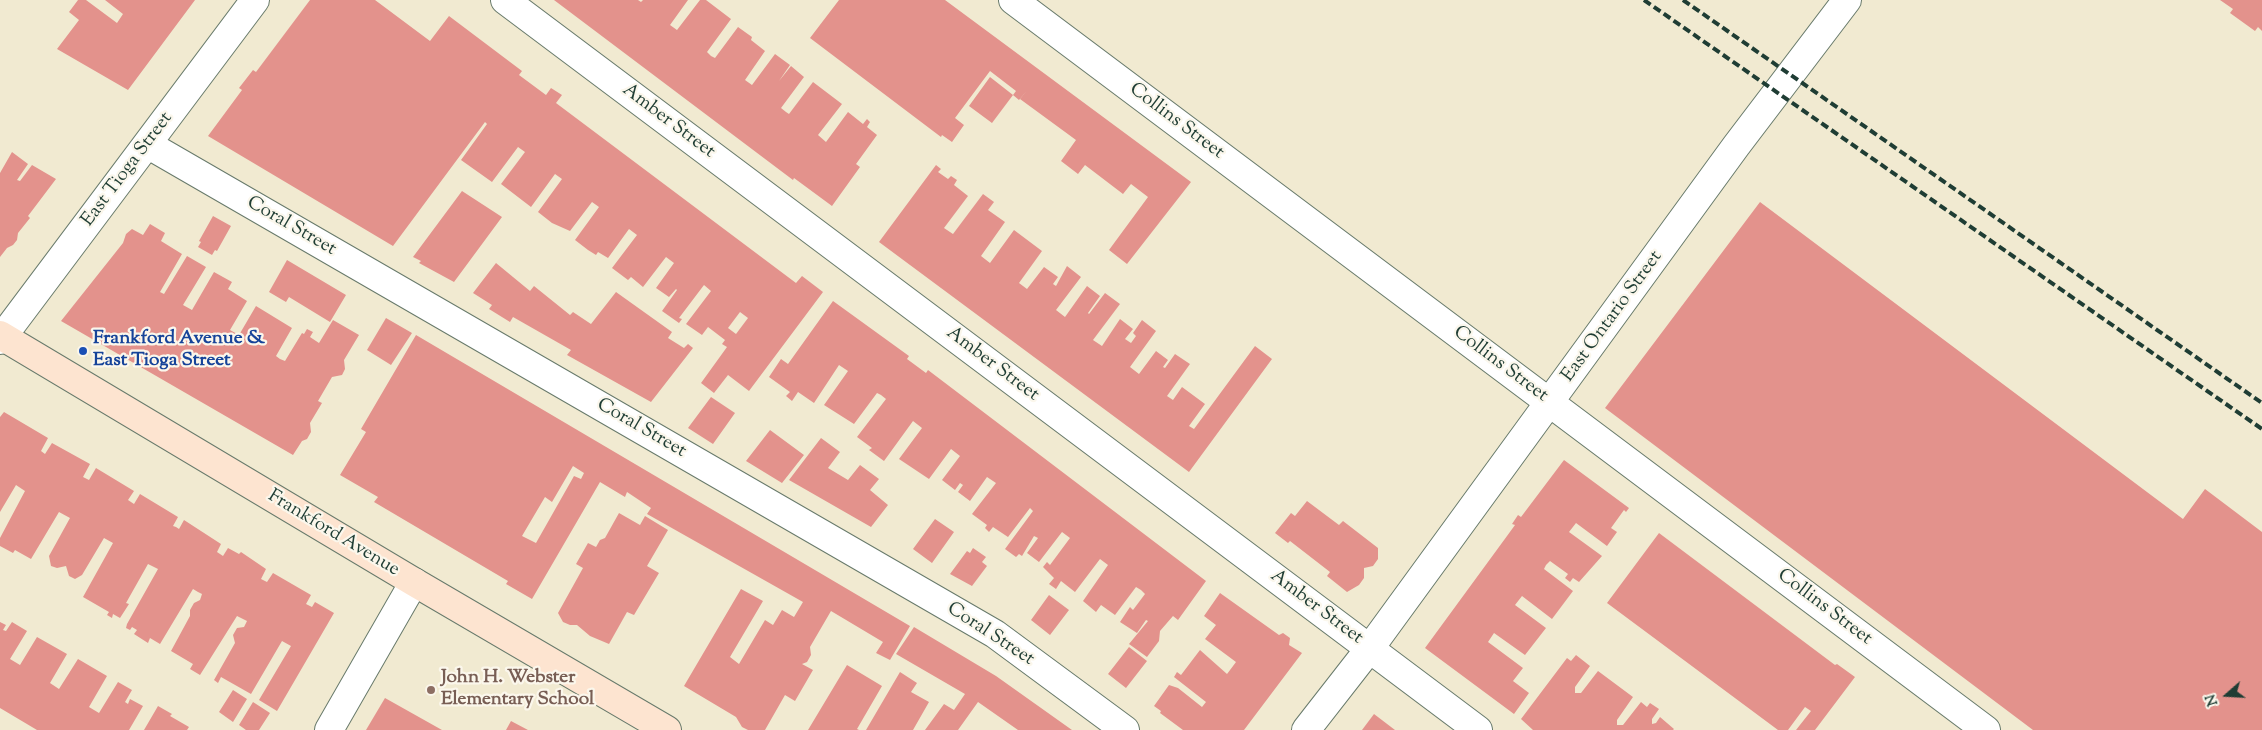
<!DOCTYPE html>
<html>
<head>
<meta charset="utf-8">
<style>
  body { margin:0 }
  #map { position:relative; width:2262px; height:730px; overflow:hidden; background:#f1ead1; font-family:"Sorts Mill Goudy",serif }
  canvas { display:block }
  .north { position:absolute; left:2202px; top:670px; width:50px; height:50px; -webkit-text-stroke:4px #fbf7ec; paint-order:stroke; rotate:251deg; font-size:14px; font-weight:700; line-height:20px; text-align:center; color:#1f3d34 }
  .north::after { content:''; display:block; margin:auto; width:18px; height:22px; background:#1f3d34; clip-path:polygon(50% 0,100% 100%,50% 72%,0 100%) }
</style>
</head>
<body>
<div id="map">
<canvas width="2262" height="730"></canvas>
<div class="north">N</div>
</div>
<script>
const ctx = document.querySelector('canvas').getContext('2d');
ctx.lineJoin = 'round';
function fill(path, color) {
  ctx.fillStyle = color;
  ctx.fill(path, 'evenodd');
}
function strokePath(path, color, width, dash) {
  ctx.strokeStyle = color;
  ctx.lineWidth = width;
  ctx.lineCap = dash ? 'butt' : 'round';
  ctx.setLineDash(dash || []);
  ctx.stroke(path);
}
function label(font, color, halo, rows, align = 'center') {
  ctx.font = font + ' "Sorts Mill Goudy",serif';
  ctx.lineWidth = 4.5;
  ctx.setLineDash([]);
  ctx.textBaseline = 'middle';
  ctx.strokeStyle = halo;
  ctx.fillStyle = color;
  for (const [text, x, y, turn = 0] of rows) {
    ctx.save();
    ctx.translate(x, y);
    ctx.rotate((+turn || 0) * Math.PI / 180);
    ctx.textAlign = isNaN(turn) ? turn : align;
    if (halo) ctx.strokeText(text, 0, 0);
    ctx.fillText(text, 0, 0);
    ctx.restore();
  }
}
fill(new Path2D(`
  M78,0H86L117,23L123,14L105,0H195L128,90L57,49L79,20L69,12Z
  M310,0H375L430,41L449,16L522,71L519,75L546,95L551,88L562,95L556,103L796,283L802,276L823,292L749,391L728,375L714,393L701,383L727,347L722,344L725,340L708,327L702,335L686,324L711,291L704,285L679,318L682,319L679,323L662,311L677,290L676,289L669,297L656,288L674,263L666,257L643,287L631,277L628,280L612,268L637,235L629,229L608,258L598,252L596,255L588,250L575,240L599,207L592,202L570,231L552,223L538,212L562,179L555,174L531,207L501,184L525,152L518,147L492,182L461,160L487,124L485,122L393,246L208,136L242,90L239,88L253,70L256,72ZM740,312L748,318L736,334L728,328Z
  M554,0H638L641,2L643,0H688L670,25L677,30L700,0H706L731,19L707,52L711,56L715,58L738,27L752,37L751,40L765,51L745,80L752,85L775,54L790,65L779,81L791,66L804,77L781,108L786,112L789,114L813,82L842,104L818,135L826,142L848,112L863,124L867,119L870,122L867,127L877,135L856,164L860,167L832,206L794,178L793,180Z
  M839,0H945L1191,182L1127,264L1109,250L1148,197L1131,184L1123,194L1085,165L1078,174L1061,161L1076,140L1020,99L1028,89L1019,100L1013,95L1016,91L990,71L955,118L964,125L952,142L942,135L941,137L810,38Z
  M2220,0H2262V31L2258,27L2255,31L2230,13L2233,9Z
  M990,77L1013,95L992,123L969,106Z
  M12,152L28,164L17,180L20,181L32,165L56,179L28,216L30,218L18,233L17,240L13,245L7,248L0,257V173Z
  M936,165L941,169L938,172L948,179L951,176L957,180L954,185L968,196L944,228L953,234L983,194L994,202L988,210L1005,222L981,256L990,263L1014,230L1042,251L1019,283L1027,289L1044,267L1058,277L1053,284L1056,286L1067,266L1081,277L1056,310L1065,317L1087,286L1100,296L1088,313L1089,314L1105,293L1120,304L1093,340L1102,346L1120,319L1133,329L1125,339L1131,343L1136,336L1133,333L1142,320L1156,331L1130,367L1139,374L1156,351L1168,360L1163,367L1165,368L1175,354L1190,364L1167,396L1173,400L1182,387L1205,404L1189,426L1194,429L1255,346L1272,359L1189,472L879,242Z
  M462,191L502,217L454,282L419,263L421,261L413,257Z
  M1760,202L2183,519L2205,489L2262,532V730H2033L1605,408Z
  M213,216L231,226L217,251L215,250L212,255L198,247L201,242L199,241Z
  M150,224L165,233L161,241L182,254L160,292L164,294L187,256L206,267L183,305L192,310L214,272L232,282L228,289L247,301L230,330L239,335L256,306L292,328L276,356L280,359L285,361L302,333L304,334L307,329L313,332L310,337L319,343L333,320L359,335L344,360L345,369L342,375L332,377L318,401L322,403L310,423L311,432L307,439L302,441L293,455L61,321L123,243L126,234L132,229L143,235Z
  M287,260L346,295L330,322L289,297L286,302L269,292Z
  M496,263L530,291L534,286L570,315L573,312L591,324L616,292L672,332L668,338L684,348L688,344L693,348L651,402L567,355L571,350L513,317L510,322L489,309L492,305L473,293Z
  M833,301L909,356L907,359L926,373L928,370L1206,581L1178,620L1173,616L1160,631L1159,641L1147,657L1129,644L1148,621L1146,620L1137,633L1120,622L1130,607L1133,610L1145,594L1141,590L1136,587L1115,615L1101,605L1096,612L1083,601L1108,565L1100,559L1075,592L1061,581L1056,589L1049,584L1054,578L1043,567L1047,562L1050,565L1070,538L1062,532L1039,562L1027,553L1038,538L1034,536L1022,556L1019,554L1016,557L1005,549L1033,511L1030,508L1008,537L993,527L989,532L985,528L987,525L972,514L996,483L987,477L970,501L958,492L963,485L960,483L955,490L942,480L960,456L951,449L929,479L899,459L922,428L913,421L884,461L869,450L872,448L857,437L886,399L881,395L877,393L854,424L824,405L848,371L839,365L814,403L798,392L792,401L786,396L790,392L769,377L781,359L788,364Z
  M386,318L412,333L391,365L367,350Z
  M416,335L910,626L890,660L876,653L883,642L831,611L810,647L811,655L807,662L802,664L813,670L795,701L785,695L765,730H748L742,727L736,717L684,686L741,589L763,601L730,657L739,664L765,620L773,625L782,610L794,617L803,602L647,514L651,508L627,492L625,497L600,482L532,599L506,584L508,581L374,502L378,497L340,475L366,432L361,429ZM573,466L584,473L581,479L574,476L536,543L522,536L545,497L552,502Z
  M711,397L735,413L713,444L688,428Z
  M4,412L48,438L41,451L45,454L52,443L90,464L83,477L89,480L96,468L134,491L128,500L134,504L140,494L178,517L173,526L176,527L179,529L184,520L221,544L217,552L223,556L228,548L239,554L241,552L266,569L261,579L267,582L273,573L311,595L306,604L312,607L315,602L334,613L277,711L259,700L291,646L282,641L251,694L221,677L218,683L214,680L235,643L233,635L237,628L244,627L247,621L237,616L200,675L190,669L193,664L171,651L190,616V610L194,603L200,600L202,594L198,592L193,589L160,644L150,638L148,643L134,634L137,630L132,627L130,630L126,628L127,624L158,569L148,564L126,603L129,604L120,618L113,614L112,618L107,615L109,612L83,597L113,543L104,538L82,575L75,579L69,576L66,566L57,568L51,566L49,556L70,518L59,512L31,559L15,550L13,553L0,546V538L25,491L16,485L0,512V417Z
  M770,430L804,455L782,483L746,461Z
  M821,438L840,452L828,468L848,480L860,465L879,479L870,490L888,505L871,527L789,480Z
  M1564,460L1629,508L1626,512L1624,510L1611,528L1617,532L1607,546L1576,523L1569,532L1602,556L1579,582L1573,578L1570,582L1565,578L1568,574L1550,561L1546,565L1544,569L1573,591L1552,619L1522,596L1515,605L1546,628L1525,655L1494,633L1488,642L1523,668L1513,681L1529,693L1514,714L1425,648L1507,536L1515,525L1512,524L1518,515L1521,517Z
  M1307,501L1339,525L1343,521L1378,548V559L1373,566L1364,568V578L1359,585L1347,592L1327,576L1330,572L1290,541L1288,543L1275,533L1291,513L1295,516Z
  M619,513L640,525L645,516L668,530L647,566L659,573L634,615L627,612L609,644L590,636L577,625H570L563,622L558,613L583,568L576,564L588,543L596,547L600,540L605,538Z
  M935,519L954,532L932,563L913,549Z
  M1659,533L1835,665L1837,664L1855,677L1815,730H1796L1811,711L1805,707L1788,730H1778L1607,603Z
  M973,548L986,557L982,562L987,566L972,586L950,574L967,551L970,553Z
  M1220,593L1279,635L1283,633L1290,638L1289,645L1302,653L1244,730H1183L1160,713L1161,711L1154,706L1169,685L1178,688L1202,707L1206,702L1174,677L1177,672L1181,675L1200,650L1227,674L1236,662L1205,639L1216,625L1204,616Z
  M1049,595L1069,610L1050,635L1031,620Z
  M0,622L6,625L3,630L6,631L12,622L27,631L10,659L20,665L37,637L67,654L50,683L59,689L78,659L107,676L89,707L99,713L118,682L132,690L125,702L128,704L130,699L143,706L129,730H37L0,708Z
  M914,627L996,676L1072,730H1018L978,702L958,730H925L944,704L954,710L965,694L896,654Z
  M1129,647L1147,661L1126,688L1108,674Z
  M1576,655L1590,666L1575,687V693H1581L1598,671L1633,697L1617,720V725H1623L1641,702L1647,707L1650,703L1659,709L1652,719V724L1656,723L1660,717L1674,729L1673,730H1533L1521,719L1567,658L1571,661Z
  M847,665L882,686L857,729L859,730H808Z
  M900,672L917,683L911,692L929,702L913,730H866Z
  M233,690L247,699L233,722L219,712Z
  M385,698L442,730H366Z
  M253,702L270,713L259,730H246L239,725Z
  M158,706L172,714L170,716L189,727L187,730H144Z
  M1374,714L1395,730H1362Z
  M511,721L528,730H506Z`), '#e3928c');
const street = new Path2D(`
  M505,0L1478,730
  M1013,0L1986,730
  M147,144L995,634L1125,730
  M0,340L255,0
  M329,730L414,582
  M1306,730L1370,648L1736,146L1847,0`);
const secondary = new Path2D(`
  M0,335L414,582L667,730`);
strokePath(street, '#687a6b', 30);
strokePath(secondary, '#687a6b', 30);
strokePath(street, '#fff', 28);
strokePath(secondary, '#fde4d0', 28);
strokePath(new Path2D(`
  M1644,0L2262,429
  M1683,0L2262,403`), '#1f3d34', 4, [8, 4]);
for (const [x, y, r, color] of [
  [83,351,5,"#1a4fb4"],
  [431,690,5,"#8d6e63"]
]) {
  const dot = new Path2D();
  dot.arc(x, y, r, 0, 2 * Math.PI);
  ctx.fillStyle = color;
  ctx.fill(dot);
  strokePath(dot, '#fbf7ec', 2);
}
label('19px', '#1f3d34', '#fbf7ec', [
  ["Amber Street",668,122,37],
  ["Collins Street",1176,122,37],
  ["East Tioga Street",128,170,-53],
  ["Coral Street",291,227,30],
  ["East Ontario Street",1613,317,-54],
  ["Amber Street",992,365,37],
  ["Collins Street",1500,365,37],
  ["Coral Street",641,429,30],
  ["Frankford Avenue",333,534,31],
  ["Amber Street",1316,608,37],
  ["Collins Street",1824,608,37],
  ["Coral Street",990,635,33]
]);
label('bold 19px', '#164399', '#fbf7ec', [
  ["Frankford Avenue &",93,340],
  ["East Tioga Street",93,362]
], 'left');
label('bold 19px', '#785e54', '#fbf7ec', [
  ["John H. Webster",441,679],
  ["Elementary School",441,701]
], 'left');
</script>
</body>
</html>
